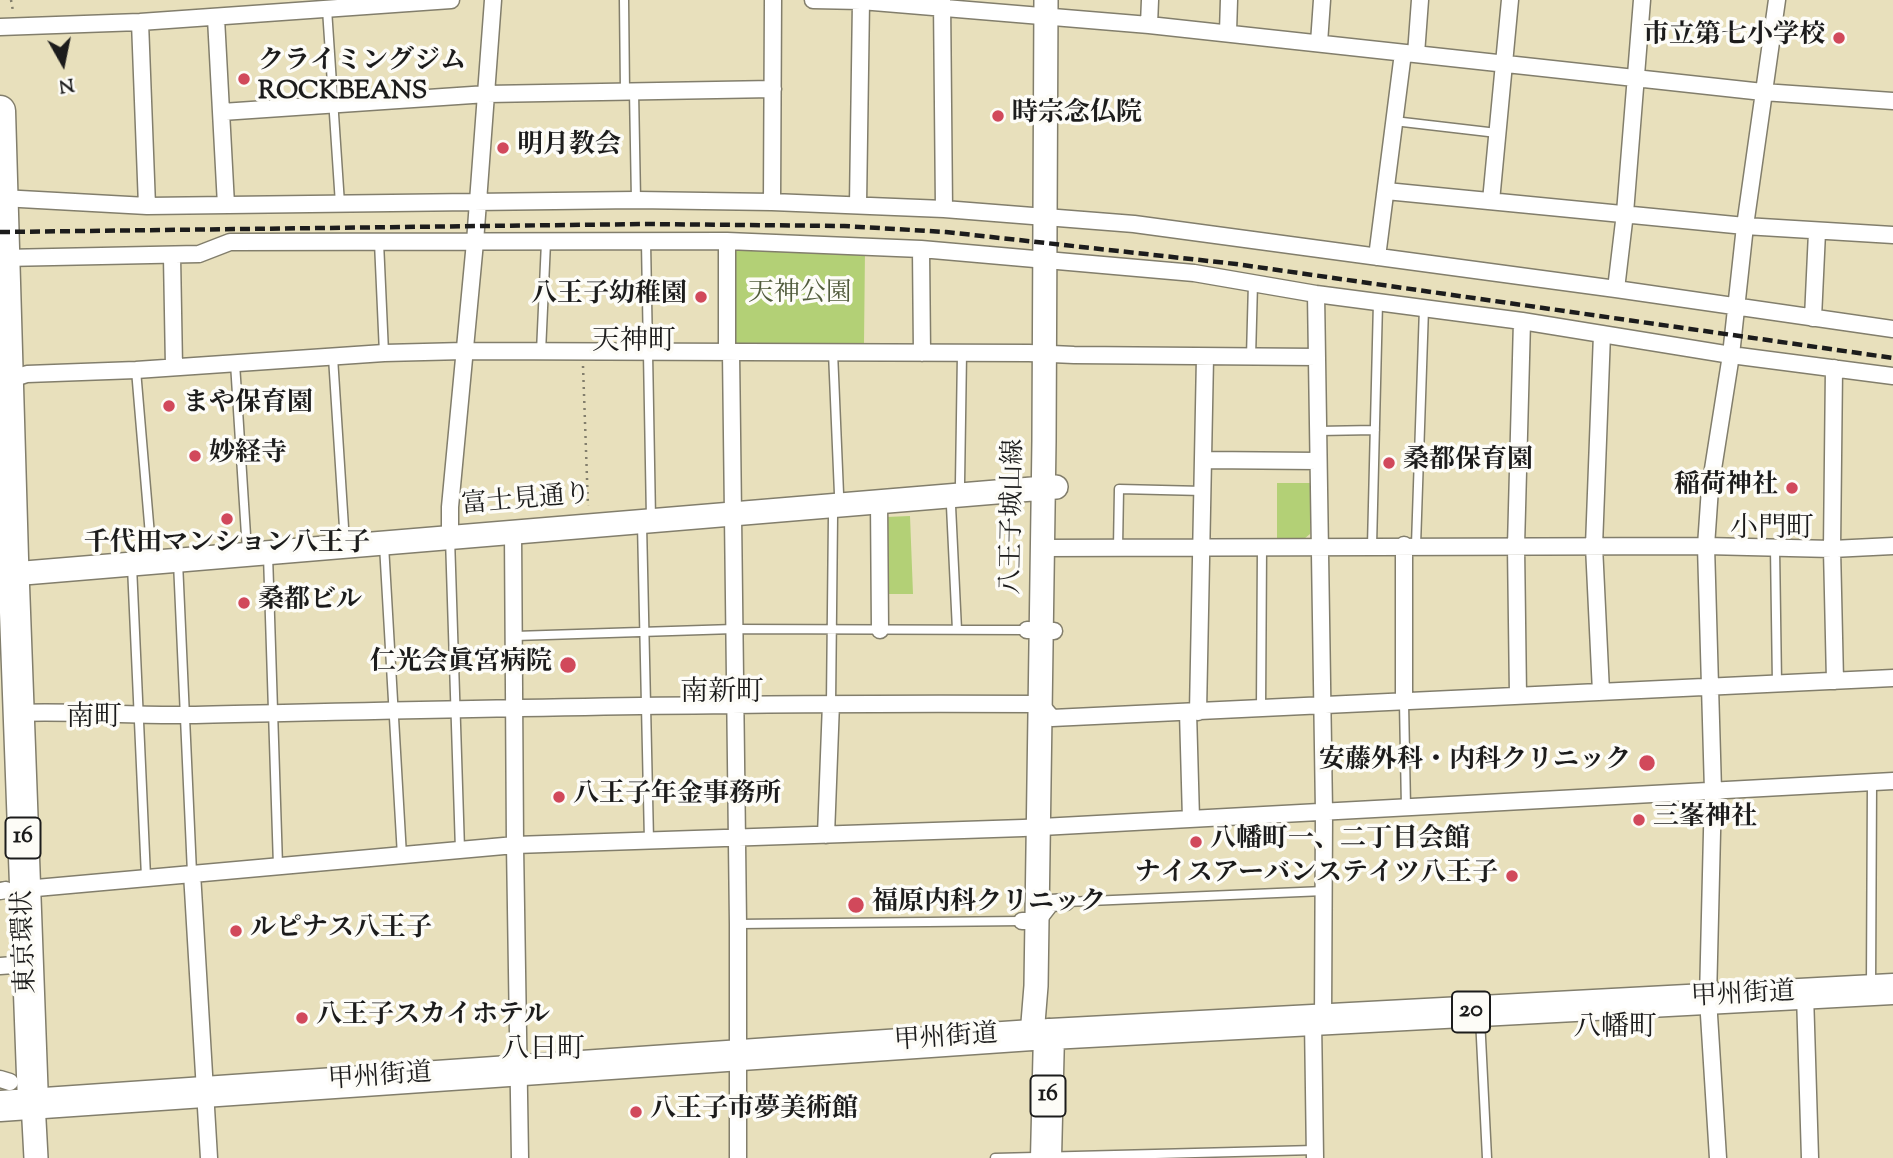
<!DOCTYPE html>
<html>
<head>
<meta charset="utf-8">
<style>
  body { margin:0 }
  #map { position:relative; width:1893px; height:1158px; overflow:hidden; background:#e8e0bc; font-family:"Sorts Mill Goudy",serif }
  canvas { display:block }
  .north { position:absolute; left:28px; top:28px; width:70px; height:70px; -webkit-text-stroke:5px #fdfcf7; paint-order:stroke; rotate:171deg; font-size:19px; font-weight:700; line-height:28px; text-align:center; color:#1c1c1c }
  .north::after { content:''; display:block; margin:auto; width:24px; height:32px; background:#1c1c1c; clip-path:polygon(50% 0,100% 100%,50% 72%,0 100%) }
</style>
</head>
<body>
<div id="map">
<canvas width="1893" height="1158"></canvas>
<div class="north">N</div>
</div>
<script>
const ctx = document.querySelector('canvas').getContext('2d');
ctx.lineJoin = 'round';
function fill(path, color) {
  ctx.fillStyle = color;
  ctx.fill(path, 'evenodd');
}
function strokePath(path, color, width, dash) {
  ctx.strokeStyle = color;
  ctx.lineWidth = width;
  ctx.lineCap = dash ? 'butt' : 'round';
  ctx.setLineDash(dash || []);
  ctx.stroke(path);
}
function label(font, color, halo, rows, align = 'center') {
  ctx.font = font + ' "Sorts Mill Goudy","Noto Serif JP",serif';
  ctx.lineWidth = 7;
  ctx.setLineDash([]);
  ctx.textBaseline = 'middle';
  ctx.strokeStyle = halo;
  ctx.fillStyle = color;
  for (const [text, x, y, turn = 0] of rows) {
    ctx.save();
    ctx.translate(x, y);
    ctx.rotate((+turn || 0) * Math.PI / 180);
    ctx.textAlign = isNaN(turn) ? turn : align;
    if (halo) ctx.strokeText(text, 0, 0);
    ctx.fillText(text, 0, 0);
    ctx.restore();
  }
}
fill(new Path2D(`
  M738,246L865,251L864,343H736L732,338L733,251Z
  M1277,483H1310V534L1304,539H1277Z
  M910,516L913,594H888L886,517Z`), '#b3d076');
const lane = new Path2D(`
  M624,0L625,91
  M327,9L340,204
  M634,91L636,200
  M1394,121L1497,133
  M379,242L384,353
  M646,242L651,519
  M541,352L546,242
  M833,352L839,494
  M333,357L345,543
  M1251,357L1253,283
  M235,363L247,551
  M136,370L152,559
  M1318,431L1375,430
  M960,483L962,353
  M951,506L957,630
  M642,524L649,841
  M450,538L460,850
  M384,545L402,856
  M1416,545L1424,308
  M1372,546L1378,302
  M1118,548L1119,489L1203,491
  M1775,548L1777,684
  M268,555L278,866
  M178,562L192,873
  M132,566L146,877
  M515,636L734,629L1027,630
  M1404,702L1406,808
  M831,703L833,516
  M1261,708L1262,547
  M1066,902L1324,891
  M738,924L1022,921
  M1871,986L1872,782
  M1480,1018L1487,1158
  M995,1158L1315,1150`);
const street = new Path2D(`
  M813,0L861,1L1149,25L1763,92L1893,101
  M942,0L944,209
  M216,18L226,205
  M140,22L147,206
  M1149,25L1150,0
  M0,27L140,22L451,0
  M1228,32L1229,0
  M1319,43L1322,0
  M1416,54L1420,0
  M222,112L487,94L773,89
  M1386,191L1745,226L1893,235
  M2,198L147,206L636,200L772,202L944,209L1134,224L1616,289L1893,329
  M1491,201L1510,0
  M772,202L773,0
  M858,205L861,1
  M727,241V352
  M921,249L922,353
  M172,256L174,367
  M1377,257L1403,53
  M4,258L199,254L230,242L727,241L921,249L1194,273L1316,294L1522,321L1731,355L1893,376
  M1616,289L1625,213L1642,0
  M1316,294L1324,812L1323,1019
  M1813,318L1817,232
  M731,352L738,924V1158
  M1834,368L1832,549L1835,681
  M2,382L27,374L136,370L384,353L464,351L1029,353L1074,355L1317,357
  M1204,460L1318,461
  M879,501L880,630
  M513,532L515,845L520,1158
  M450,537V507L475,242L493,0
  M1404,545V702
  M1042,548L1706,546L1832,549L1893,546
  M1027,630L1054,631
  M1601,692L1594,546L1602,334
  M1518,696L1516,546L1522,321
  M1188,712L1191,819
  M1198,712L1205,357
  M19,713C75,711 132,716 188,715C472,709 756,702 1040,704L1052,718L1893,678
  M826,835L831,703
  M192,873L209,1158
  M25,889L515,845L1023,828L1893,781
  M0,891L6,890
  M1022,921H1037L1051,903L1066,902
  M0,966L28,964
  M1805,994L1810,1158
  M1313,1020L1315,1158
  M0,1079L10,1082
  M1718,1158L1708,999L1713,791L1706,546L1710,488L1731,355L1745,226L1777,0`);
const secondary = new Path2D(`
  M0,575L1056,487
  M1032,1035L1036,986L1044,441L1046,0
  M33,1102L36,1158`);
const highway = new Path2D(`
  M0,111L13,558L33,1102
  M0,1106L1032,1035L1893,989
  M1046,1158L1049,1034`);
strokePath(lane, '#827e6c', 11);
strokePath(street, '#827e6c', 19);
strokePath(secondary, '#827e6c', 26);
strokePath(highway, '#827e6c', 33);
strokePath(new Path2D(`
  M11,0L13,11
  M583,366L588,506`), '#827e6c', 2.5, [2, 5]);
strokePath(lane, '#fff', 8);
strokePath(street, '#fff', 16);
strokePath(secondary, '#fff', 23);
strokePath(highway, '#fff', 30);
strokePath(new Path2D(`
  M0,232L646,224L844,226L946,232L1236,264L1893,358`), '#1c1c1c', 4.5, [10, 5]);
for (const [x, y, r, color] of [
  [1839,38,7,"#d1495b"],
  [244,79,7,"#d1495b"],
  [998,116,7,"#d1495b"],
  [503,148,7,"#d1495b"],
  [701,297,7,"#d1495b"],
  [169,406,7,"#d1495b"],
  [195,456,7,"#d1495b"],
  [1389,463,7,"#d1495b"],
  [1792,488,7,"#d1495b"],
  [227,519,7,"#d1495b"],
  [244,603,7,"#d1495b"],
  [568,665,9,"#d1495b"],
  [1647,763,9,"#d1495b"],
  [559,797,7,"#d1495b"],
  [1639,820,7,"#d1495b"],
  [1196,842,7,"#d1495b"],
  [1512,876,7,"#d1495b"],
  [856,905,9,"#d1495b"],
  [236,931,7,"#d1495b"],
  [302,1018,7,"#d1495b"],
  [636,1112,7,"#d1495b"]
]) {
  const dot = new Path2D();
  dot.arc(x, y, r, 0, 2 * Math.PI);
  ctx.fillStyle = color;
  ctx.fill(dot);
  strokePath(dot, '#fdfcf7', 2.5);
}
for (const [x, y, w] of [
  [23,838,35],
  [1471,1012,38],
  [1048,1096,35]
]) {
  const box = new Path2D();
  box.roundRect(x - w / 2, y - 20.5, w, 41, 5);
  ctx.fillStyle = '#fdfcf7';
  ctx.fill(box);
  strokePath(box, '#1c1c1c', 2);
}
label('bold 24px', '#1c1c1c', null, [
  ["16",23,838],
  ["20",1471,1012],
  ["16",1048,1096]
]);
label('bold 26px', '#1c1c1c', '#fdfcf7', [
  ["市立第七小学校",1825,38,"right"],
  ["クライミングジム",258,64],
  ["ROCKBEANS",258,94],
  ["時宗念仏院",1012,116],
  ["明月教会",517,148],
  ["八王子幼稚園",687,297,"right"],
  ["まや保育園",183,406],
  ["妙経寺",209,456],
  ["桑都保育園",1403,463],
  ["稲荷神社",1778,488,"right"],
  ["千代田マンション八王子",227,546,"center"],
  ["桑都ビル",258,603],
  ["仁光会眞宮病院",552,665,"right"],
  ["安藤外科・内科クリニック",1631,763,"right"],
  ["八王子年金事務所",573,797],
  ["三峯神社",1653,820],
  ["八幡町一、二丁目会館",1210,842],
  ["ナイスアーバンステイツ八王子",1498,876,"right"],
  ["福原内科クリニック",872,905],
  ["ルピナス八王子",250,931],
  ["八王子スカイホテル",316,1018],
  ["八王子市夢美術館",650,1112]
], 'left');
label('26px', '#515b3c', '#fdfcf7', [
  ["天神公園",800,296]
]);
label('26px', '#1c1c1c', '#fdfcf7', [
  ["富士見通り",526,502,-5],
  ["八王子城山線",1015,517,-89],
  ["東京環状",27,942,-92],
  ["甲州街道",1743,997,-3],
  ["甲州街道",946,1040,-4],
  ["甲州街道",380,1079,-4]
]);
label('28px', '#1c1c1c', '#fdfcf7', [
  ["天神町",634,344],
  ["小門町",1772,531],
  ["南新町",722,695],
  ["南町",94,720],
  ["八幡町",1615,1030],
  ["八日町",543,1052]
]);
</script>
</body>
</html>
